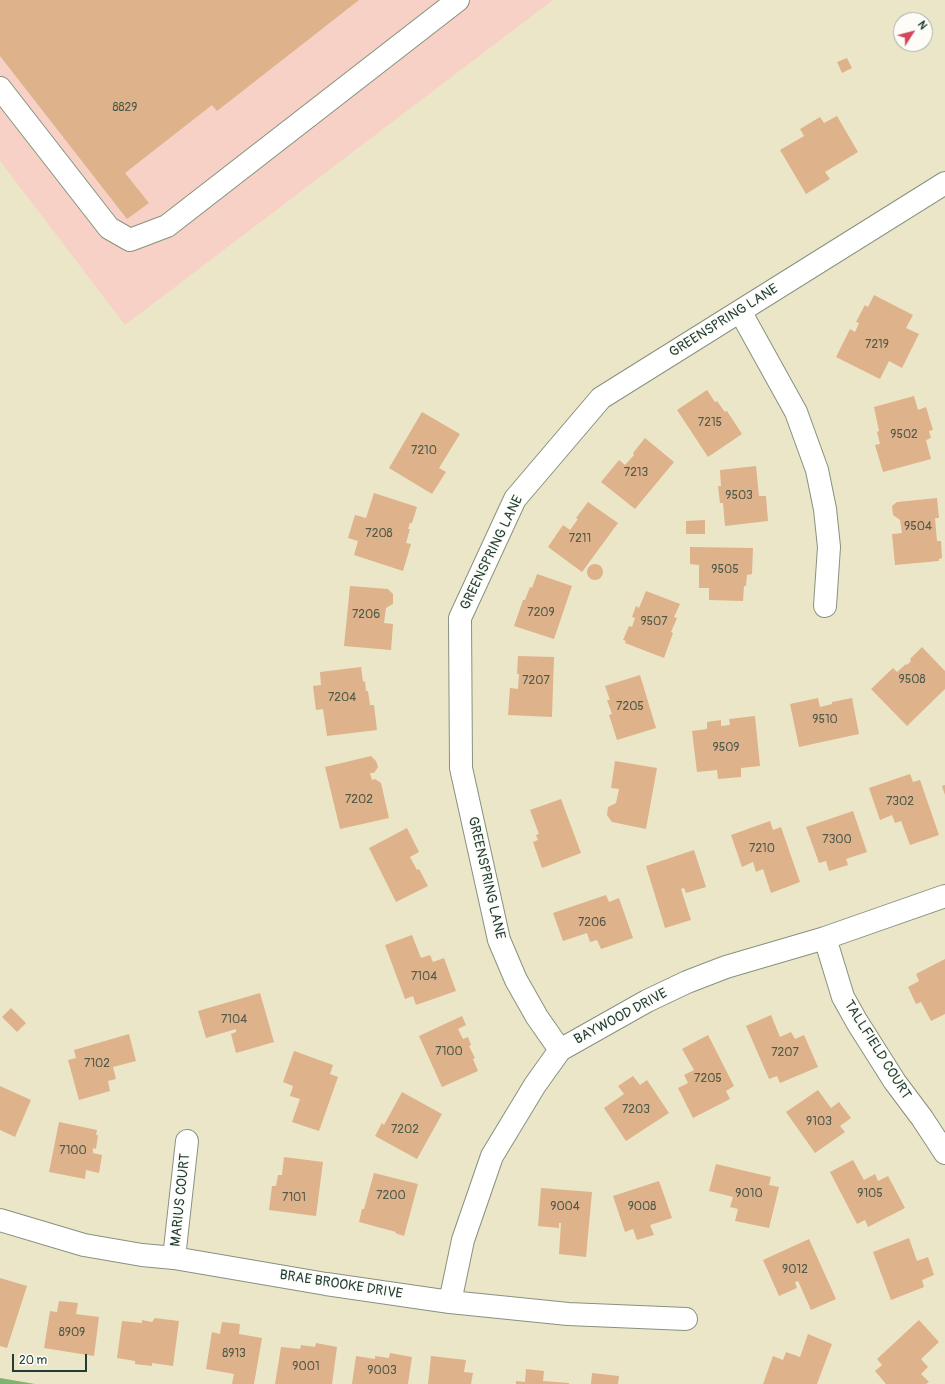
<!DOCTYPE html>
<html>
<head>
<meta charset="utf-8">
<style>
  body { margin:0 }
  #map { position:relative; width:945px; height:1384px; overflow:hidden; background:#ece6c9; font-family:Pangolin,sans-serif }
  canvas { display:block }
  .north { position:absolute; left:893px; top:12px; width:40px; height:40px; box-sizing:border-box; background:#fdfcf7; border:1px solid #a4b0a9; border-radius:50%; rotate:54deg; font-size:11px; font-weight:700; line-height:16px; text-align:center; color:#1f3d34 }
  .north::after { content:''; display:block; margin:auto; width:14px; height:18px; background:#d1495b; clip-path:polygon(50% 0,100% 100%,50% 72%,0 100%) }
  .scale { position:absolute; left:12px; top:1354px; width:75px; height:18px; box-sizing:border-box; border:2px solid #1f3d34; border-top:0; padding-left:5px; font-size:12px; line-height:14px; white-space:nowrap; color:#1f3d34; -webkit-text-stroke:3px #fdfcf7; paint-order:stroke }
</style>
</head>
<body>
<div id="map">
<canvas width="945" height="1384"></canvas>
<div class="north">N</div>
<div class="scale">20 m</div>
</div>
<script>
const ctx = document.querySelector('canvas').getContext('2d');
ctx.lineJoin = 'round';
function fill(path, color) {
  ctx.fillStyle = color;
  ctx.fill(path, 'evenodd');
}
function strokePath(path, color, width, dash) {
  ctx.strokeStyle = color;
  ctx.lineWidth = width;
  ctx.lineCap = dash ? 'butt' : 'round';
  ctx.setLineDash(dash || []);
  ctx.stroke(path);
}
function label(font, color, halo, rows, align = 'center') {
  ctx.font = font + ' Pangolin,sans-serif';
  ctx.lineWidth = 3.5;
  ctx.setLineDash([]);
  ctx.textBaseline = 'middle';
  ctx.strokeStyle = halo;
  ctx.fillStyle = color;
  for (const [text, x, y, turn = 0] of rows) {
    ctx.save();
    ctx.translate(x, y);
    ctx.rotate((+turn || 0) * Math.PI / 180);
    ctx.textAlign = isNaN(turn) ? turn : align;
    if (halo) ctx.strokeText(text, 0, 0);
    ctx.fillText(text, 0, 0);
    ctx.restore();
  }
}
fill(new Path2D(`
  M0,0H553L125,325L0,161Z`), '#f7d1c6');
fill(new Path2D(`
  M0,1378L35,1384H0Z`), '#7fb36e');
fill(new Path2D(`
  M0,0H359L217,111L212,105L125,173L149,203L127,219L0,56Z
  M847,58L852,68L842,73L837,62Z
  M837,116L858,152L825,172L830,179L806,194L780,150L804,136L800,129L820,117L824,123Z
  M874,295L913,315L906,328L919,334L902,368L889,361L880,379L836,357L850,329L855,332L859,323L856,322L865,305L868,307Z
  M707,390L715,402L717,401L725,412L727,411L742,434L708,457L677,410Z
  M914,396L918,410L926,407L933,430L929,431L931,438L926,440L931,459L883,472L875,445L880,444L877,432L879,431L874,407Z
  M422,412L460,434L439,468L446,472L432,494L389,468Z
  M645,438L674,462L635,509L601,482L619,460L625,465L634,455L633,453Z
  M756,466L759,496H766L768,521L725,526L723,503H720L718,486H721L720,470Z
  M374,493L417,507L412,523H410L408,529H410L406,543L411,544L403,571L354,555L358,541L348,538L355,515L366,518Z
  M937,498L939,518H935L937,541H941L942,558L939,559V561L895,565L892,534L902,533L900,520L893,515L892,506L897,502Z
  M588,502L618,523L582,572L548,547L563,525L570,530L578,519L576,518Z
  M705,520V534H686V521Z
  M690,547L753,548L752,574L747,575L746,586H744L743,601L709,600V588H699V565L690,564Z
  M587 572a8 8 0 1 1 16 0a8 8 0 1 1-16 0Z
  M537,574L572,586L554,639L514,626L523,600H525L530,587L532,588Z
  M350,586L388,589L393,594V604L386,608L384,623L393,624L391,650L344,646Z
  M646,591L680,604L674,617L677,618L671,632L673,633L664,658L625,643L626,641L623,640L629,626L632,627L635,618L632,617L636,606L639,608Z
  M922,647L945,671V689L907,726L871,689L893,668L897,672L906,664L907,665L911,661L910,659Z
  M518,656L554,657L552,717L508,715L510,688L518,689L519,674H517Z
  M361,667L363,682L365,681L366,691H368L370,705H374L377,730L327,736L323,709L316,710L313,686L321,685L320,672Z
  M640,675L656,728L617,740L609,715L612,714L607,700H610L605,686Z
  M818,698L820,707L832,704V702L852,698L859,734L799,747L790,704Z
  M755,716L760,766L741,768V777L718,779L717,770L697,772L692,731L707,729V722L721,720V726L730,725L729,719Z
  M371,756L376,761L378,767L374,773H370L372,780L375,779L381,783L389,818L340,829L325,767Z
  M615,761L657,768L646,829L612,822L607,815L608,807L616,803L619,789L611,788Z
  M910,774L913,782L920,780L939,835L910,845L901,821L895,823L892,815L880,820L869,788Z
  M945,785V795L942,786Z
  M561,799L581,853L542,868L533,842L538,840L536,835L539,834L530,810Z
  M853,811L867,852L846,859L848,865L829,871L826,861L819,863L806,827Z
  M770,821L773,830L781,827L800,882L771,893L763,869L756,872L753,862L742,867L731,835Z
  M407,828L419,852L410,857L417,870L419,869L428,886L396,902L369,848Z
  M694,850L706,887L686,893L684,888L681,889L691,920L665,928L646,866Z
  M606,895L609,902L619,898L633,938L601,949L597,940L590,942L587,933L563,941L553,913Z
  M412,935L421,958L430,955L433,962L444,958L456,991L416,1005L413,996L405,999L385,945Z
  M945,959V1014L931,1021L921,1002L916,1004L908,987L919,981L916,974Z
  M260,993L274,1042L236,1053L231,1034L236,1032V1029L206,1038L198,1011Z
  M11,1008L26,1023L17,1032L2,1017Z
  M771,1015L780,1037L791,1032L795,1039L804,1035L818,1067L780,1083L777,1076L769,1079L746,1026Z
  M462,1016L466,1025L458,1029L463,1039L468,1037L471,1045L469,1046L475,1058L473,1059L478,1071L442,1087L419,1036Z
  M129,1034L136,1061L113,1067L116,1079L108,1081L110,1091L79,1100L68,1060L76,1058L74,1050Z
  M708,1035L734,1086L726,1091L730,1099L693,1118L678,1088L688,1083L684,1075L694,1070L682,1049Z
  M294,1051L333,1065L330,1074L338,1077L319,1131L292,1122L300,1099L290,1096L293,1086L283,1082Z
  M633,1076L640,1085L647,1080L669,1113L626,1141L604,1108L624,1094L618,1086Z
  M0,1086L31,1100L15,1137L0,1130Z
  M818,1090L831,1108L839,1102L851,1118L840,1126L845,1132L815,1153L786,1112Z
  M402,1092L442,1114L417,1159L375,1136L382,1123L384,1125Z
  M59,1122L97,1130L96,1135H98L96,1149L93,1148V1153L102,1155L99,1173L86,1170L85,1179L49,1172Z
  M284,1157L323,1162L316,1216L269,1210L272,1186H276L278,1175H282Z
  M853,1160L864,1180L875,1174L878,1181L888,1176L905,1208L868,1227L865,1220L857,1224L830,1172Z
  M716,1164L771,1177L769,1185L779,1187L769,1228L735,1221L738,1209L730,1207L733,1197L709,1191Z
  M374,1173L418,1184L404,1236L395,1233L396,1232L359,1222L362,1209H364Z
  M659,1181L672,1218L650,1225L654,1235L637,1240L633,1229L625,1232L613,1196Z
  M541,1188L592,1192L586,1257L559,1254L561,1223H559V1228L538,1226Z
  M909,1238L917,1261L928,1257L934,1275L922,1280L924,1287L891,1300L873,1252Z
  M809,1239L836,1299L811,1310L798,1281L795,1282L797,1288L779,1296L763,1260Z
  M0,1278L27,1286L7,1348L0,1346Z
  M59,1301L78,1303L76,1314L99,1317L94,1356L44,1348L50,1311L57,1312Z
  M155,1318L179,1321L173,1366L152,1363V1366L135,1364V1361L117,1358L122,1321L142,1323V1320L152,1322Z
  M919,1320L939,1342L921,1359L928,1367L921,1374L929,1382L926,1384H886L875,1371L882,1365L877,1359Z
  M222,1322L240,1324L239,1334L262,1338L254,1384H232L234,1374L206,1369L212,1332L220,1334Z
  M808,1334L832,1344L817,1384H763L773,1356L783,1360L786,1352L800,1357Z
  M316,1343L337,1347L332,1384H275L281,1347L300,1349L301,1345L315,1347Z
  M390,1353L412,1357L408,1384H352L356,1356L375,1359V1356L389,1358Z
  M431,1356L466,1360L464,1372L473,1373L471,1384H428Z
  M526,1369L544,1371L543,1381L569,1383V1384H516V1381L525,1382Z
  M592,1373L619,1376L618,1384H591Z`), '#deb28a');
const minor = new Path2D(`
  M0,88L109,228L130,240L167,226L458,0
  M740,311L796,412L817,470L825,509L829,547L825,606
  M825,938L843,997L857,1022L895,1082L922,1118L945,1153
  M560,1050L537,1017L516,980L499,940L461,768L460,618L515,499L601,398L945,183
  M0,1220L84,1245L142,1255L174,1258L326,1284L450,1302L568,1314L686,1319
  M174,1258L187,1141
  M450,1302L463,1240L492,1156L535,1085L560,1050L647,1001L687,982L726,967L825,938L945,896`);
strokePath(minor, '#86927e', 24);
strokePath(minor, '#fff', 22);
label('12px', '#4f5a4a', null, [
  ["8829",125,108],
  ["7219",877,345],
  ["7215",710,423],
  ["9502",904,435],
  ["7210",424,451],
  ["7213",636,473],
  ["9503",739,496],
  ["9504",918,527],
  ["7208",379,534],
  ["7211",580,539],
  ["9505",725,570],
  ["7209",541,613],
  ["7206",366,615],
  ["9507",654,622],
  ["9508",912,680],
  ["7207",536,681],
  ["7204",342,698],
  ["7205",630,707],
  ["9510",825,720],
  ["9509",726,748],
  ["7202",359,800],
  ["7302",900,802],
  ["7300",837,840],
  ["7210",762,849],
  ["7206",592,923],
  ["7104",424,977],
  ["7104",234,1020],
  ["7100",449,1052],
  ["7207",785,1053],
  ["7102",97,1064],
  ["7205",708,1079],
  ["7203",636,1110],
  ["9103",819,1122],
  ["7202",405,1130],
  ["7100",73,1151],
  ["9010",749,1194],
  ["9105",870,1194],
  ["7200",391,1196],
  ["7101",294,1198],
  ["9004",565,1207],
  ["9008",642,1207],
  ["9012",795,1270],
  ["8909",72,1333],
  ["8913",234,1354],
  ["9001",306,1367],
  ["9003",382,1371]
]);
label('14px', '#1f3d34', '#fdfcf7', [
  ["GREENSPRING LANE",724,321,-32],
  ["GREENSPRING LANE",492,553,-64],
  ["GREENSPRING LANE",486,878,77],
  ["BAYWOOD DRIVE",621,1017,-28],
  ["TALLFIELD COURT",877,1050,58],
  ["MARIUS COURT",181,1200,-84],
  ["BRAE BROOKE DRIVE",341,1285,9]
]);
</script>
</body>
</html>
